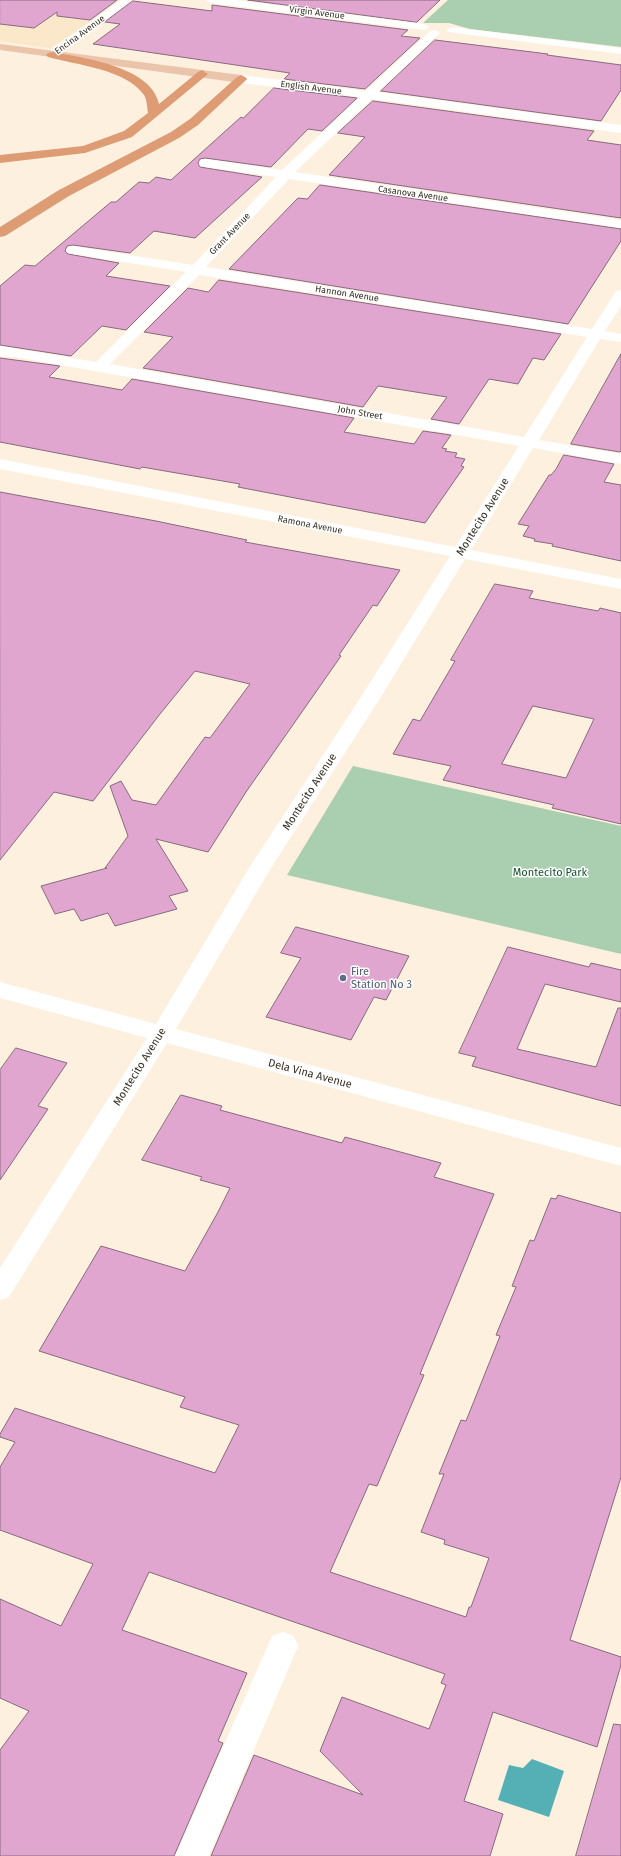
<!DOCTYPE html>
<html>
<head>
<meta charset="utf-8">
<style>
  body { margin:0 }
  canvas { display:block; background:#fdf0de }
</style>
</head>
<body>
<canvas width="621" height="1856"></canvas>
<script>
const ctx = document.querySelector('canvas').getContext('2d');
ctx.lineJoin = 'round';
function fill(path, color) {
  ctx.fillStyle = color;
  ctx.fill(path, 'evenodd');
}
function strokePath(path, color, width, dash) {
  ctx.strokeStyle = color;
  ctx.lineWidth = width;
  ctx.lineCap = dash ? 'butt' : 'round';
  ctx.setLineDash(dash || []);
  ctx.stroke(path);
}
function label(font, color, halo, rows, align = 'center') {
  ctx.font = font + ' "Fira Sans",sans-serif';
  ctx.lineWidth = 3;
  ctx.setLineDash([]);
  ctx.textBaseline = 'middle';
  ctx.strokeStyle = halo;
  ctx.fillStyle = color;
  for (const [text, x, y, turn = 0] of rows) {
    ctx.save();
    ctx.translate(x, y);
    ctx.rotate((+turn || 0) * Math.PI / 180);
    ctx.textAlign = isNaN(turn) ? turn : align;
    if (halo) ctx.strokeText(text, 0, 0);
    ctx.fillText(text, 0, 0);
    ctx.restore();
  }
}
fill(new Path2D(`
  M0,0H125L50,48L0,41Z`), '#fbe7c9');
fill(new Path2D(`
  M448,0H621V47L470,29L449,23H423Z
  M353,766L621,826V954L287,875Z`), '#a9ceb0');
fill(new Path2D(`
  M532,1759L564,1771L549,1817L498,1800L509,1765L523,1768Z`), '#54b0b4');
const building = new Path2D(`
  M0,0H117L90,20L57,16V12L34,28L0,24Z
  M248,0H440L417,22Z
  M133,1L212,11V5L408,30L401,36L420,38L365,89L284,79L290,73L93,44L120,24L105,22Z
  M435,40L548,54L547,55L621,65V90L601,121L381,91Z
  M274,88L357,98L322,131L308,129L271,167L205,158L200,159L198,163L200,167L262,177L195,238L154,231L130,253L73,245L67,246L65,251L68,254L119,263L106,276L170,286L126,330L102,326L71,356L0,345V286L25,265L35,266L111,202H116L139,182L149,183L156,177L171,180L241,117L243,118Z
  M373,101L594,131L587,140L621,145V218L329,175L365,137L338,133Z
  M320,185L621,229V241L568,324L229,269L298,198L307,199Z
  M219,280L561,334L544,360L533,358L518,384L489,379L459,424L431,419L447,397L378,386L363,407L143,368L173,337L144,332L188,288L208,292Z
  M621,354V451L620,452L571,444Z
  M0,358L60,366L49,377L122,390L132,379L354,418L344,432L414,444L423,431L451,435L442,448L447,449L445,451L457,453L455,457L465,459L461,466L464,467L425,523L238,487L240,484L142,467L140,469L0,442Z
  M564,455L614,464L604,482L621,485V561L552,546L553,544L534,541L535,539L523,536L529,526L518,524L549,475H551L556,469Z
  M0,492L156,521L247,540L245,542L400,570L377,606L373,605L339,655L341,656L246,792L208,852L156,839L188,891L169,896L177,909L115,926L108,913L81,921L74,909L55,914L41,886L107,868H105L128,836L110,786L121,781L132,800L156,805L205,737L210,738L250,684L195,671L160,714L93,801L54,792L0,860Z
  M495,584L533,591L529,598L598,611L600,608L621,613V824L552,808L554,805L443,780L451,766L393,754L413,719L420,721L455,661L451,660ZM533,706L594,719L566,778L502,764Z
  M296,927L409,956L386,1000L374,997L351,1040L266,1017L301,958L281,953Z
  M508,947L589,967L591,963L621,970V1002L545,984L517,1049L596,1067L618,1008H621V1106L472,1066L476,1057L459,1053Z
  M16,1048L67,1063L38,1106L48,1109L0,1180V1070Z
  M181,1095L222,1106L220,1110L342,1143L345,1137L441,1163L434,1177L494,1194L420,1374L424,1375L377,1486L369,1484L330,1572L466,1617L469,1607H471L489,1558L444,1544L445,1540L421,1532L444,1474H439L461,1420L466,1421L500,1336L496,1335L516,1287L512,1286L530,1240L534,1241L551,1198L556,1199L558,1195L621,1213V1477L570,1640L621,1657V1665L597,1747L493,1712L464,1801L503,1814L490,1856H211L254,1755L363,1795L320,1751L342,1697L429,1729L446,1685L441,1683L445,1674L149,1572L122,1630L247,1673L218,1741L223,1743L174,1856H0V1750L29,1711L0,1698V1599L61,1626L93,1564L0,1530V1467L15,1442L0,1437V1434L15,1408L215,1473L239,1425L180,1407L185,1397L39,1351L101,1246L185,1271L218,1212L230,1188L200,1180L202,1177L142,1160Z
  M614,1724L621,1725V1856H576Z`);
fill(building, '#e1a6cf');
strokePath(building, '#876a7e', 1);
fill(new Path2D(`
  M120,0H132L56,57H48L46,55L48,53Z
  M205,0H236L424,24L430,27L424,30L210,3Z
  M452,27L621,48V54L448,32L446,30Z
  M434,30L438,31L440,33L438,35L378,92L621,125V133L372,99L295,172L621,220V228L289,179L206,267L592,329L616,291L621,290V306L605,331L621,334V342L600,339L539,440L621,454V464L533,448L471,550L621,579V589L465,559L379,700L271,868L176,1029L621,1148V1166L167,1043L9,1297L0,1300V1268L147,1038L0,998V982L156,1024L249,868L359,700L450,556L0,469V459L455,547L519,446L15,357L0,356V346L96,362L186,272L73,254L68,253L66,250L68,247L73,246L193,265L276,177L205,167L200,166L199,163L200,160L205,159L282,170L360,97L241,83L237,81L235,79L237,77L241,75L366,91L430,31ZM199,275L587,337L524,437L110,364Z
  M283,1632L294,1636L298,1646L209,1856H175L272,1636Z`), '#fff');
fill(new Path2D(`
  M0,44L241,75L247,79L241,83L0,50Z`), '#ebc4ac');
fill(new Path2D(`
  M52,52C83,58 151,66 159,104L198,72L202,70L208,74L132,137L85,153L0,163V155L83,146L124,131L148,113C147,107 147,100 144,95C126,69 76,65 48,57L46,55L48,53Z
  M241,75L245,77L247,79L245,81L198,125L179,138L69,196L5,236L0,237V227L59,190L171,132L190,119L237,77Z`), '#de9c75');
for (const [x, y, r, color] of [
  [343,978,4,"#5c6f8a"]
]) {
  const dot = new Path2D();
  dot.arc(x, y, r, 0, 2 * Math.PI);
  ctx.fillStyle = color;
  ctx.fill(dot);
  strokePath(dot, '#fff', 1.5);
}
label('9px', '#362e22', '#fff', [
  ["Virgin Avenue",317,13,7],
  ["Encina Avenue",80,35,-36],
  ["English Avenue",311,88,7],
  ["Casanova Avenue",413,194,8],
  ["Grant Avenue",230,234,-46],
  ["Hannon Avenue",347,294,9],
  ["John Street",360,413,10],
  ["Ramona Avenue",310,525,11]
]);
label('11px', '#362e22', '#fff', [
  ["Montecito Avenue",483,517,-58],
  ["Montecito Avenue",310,792,-57],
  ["Montecito Avenue",140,1067,-58],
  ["Dela Vina Avenue",310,1074,15]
]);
label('11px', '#135329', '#fff', [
  ["Montecito Park",550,873]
]);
label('11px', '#4e5e75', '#fff', [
  ["Fire",351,972],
  ["Station No 3",351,985]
], 'left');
</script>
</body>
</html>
